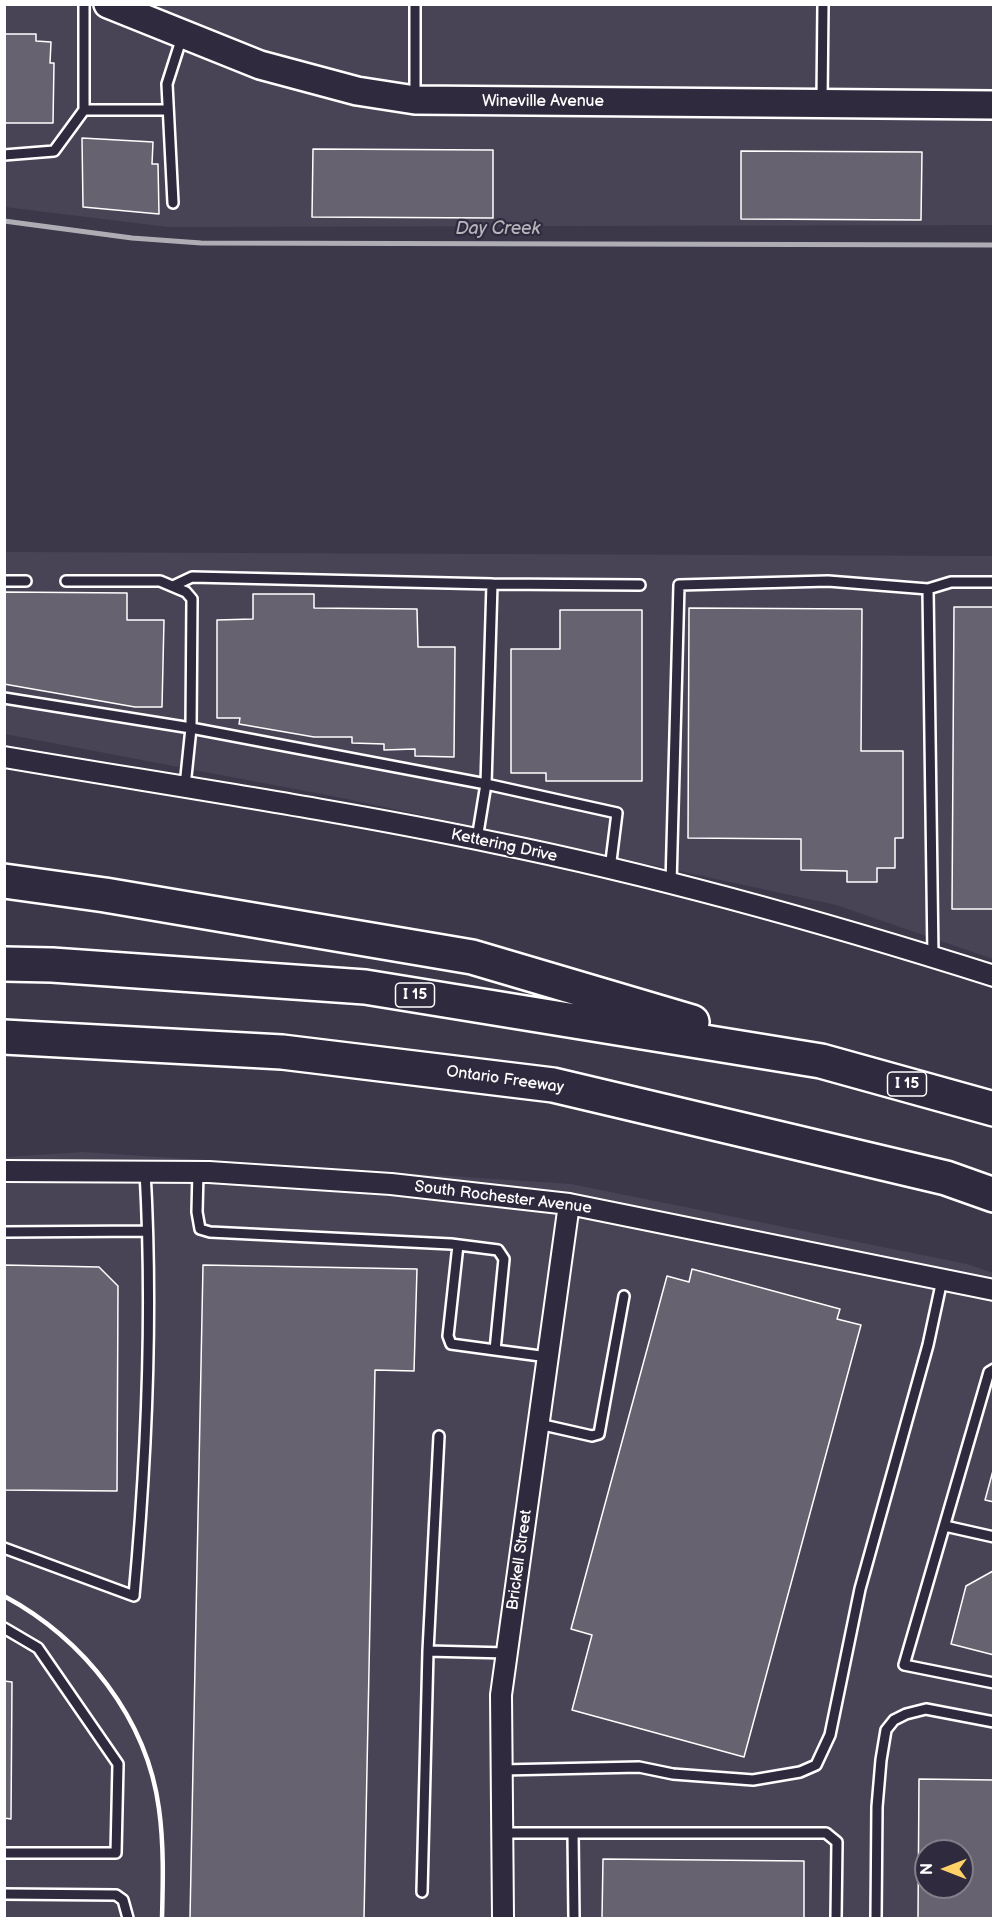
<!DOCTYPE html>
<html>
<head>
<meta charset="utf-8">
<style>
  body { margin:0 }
  #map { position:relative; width:998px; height:1923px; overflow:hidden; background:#3c3749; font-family:"Balsamiq Sans",sans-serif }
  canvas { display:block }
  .frame { position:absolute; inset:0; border:6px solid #fff; pointer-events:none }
  .north { position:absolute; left:914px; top:1839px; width:60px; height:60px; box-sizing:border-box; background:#2f2a3d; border:2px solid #827f8b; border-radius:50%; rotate:270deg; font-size:16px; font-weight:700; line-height:24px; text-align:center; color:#fff }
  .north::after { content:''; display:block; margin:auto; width:21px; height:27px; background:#ffd166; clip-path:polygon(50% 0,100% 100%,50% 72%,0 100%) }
</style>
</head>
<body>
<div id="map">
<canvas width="998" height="1923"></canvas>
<div class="frame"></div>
<div class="north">N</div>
</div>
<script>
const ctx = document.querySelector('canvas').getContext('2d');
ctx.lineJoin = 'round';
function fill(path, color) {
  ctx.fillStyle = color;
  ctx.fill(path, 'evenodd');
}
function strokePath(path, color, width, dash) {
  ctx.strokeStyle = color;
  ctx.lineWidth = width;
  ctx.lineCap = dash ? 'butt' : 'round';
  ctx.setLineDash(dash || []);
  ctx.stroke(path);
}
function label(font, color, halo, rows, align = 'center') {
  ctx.font = font + ' "Balsamiq Sans",sans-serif';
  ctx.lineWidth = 4.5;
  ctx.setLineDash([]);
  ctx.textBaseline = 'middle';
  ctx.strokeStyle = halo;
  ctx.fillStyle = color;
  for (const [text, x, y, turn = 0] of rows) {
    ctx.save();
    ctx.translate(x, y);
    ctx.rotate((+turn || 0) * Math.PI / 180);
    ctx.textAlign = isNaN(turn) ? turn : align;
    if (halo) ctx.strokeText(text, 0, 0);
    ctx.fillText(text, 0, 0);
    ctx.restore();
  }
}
fill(new Path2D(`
  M5,5H993V225L168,227L5,207Z
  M4,552L993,556V959L836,905L347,799L5,734Z
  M83,1152L571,1184L967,1264L993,1273V1918H5V1157ZM926,1851H962V1887H926Z`), '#494455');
strokePath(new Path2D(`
  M4,221L132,238L201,243L994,245`), '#afadb4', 5);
const building = new Path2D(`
  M4,34H36V41L51,42L50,63H54L53,123H4Z
  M82,138L153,142L152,164H158L159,214L83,207Z
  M313,149L493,150V218L312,217Z
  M741,151L922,152L921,220L741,219Z
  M4,592L127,593V620H164L162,707H135L4,684Z
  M253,594H314V608L417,609L418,647H455L454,757L415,756V749L384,750V744L352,743V737H314L239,724L240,718H217V620L253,619Z
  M954,607H994V919L993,909H952Z
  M689,608L862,609L861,751H903V838H895V868H877V882H847V871L801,870V839L688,838Z
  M560,610H642V781H546V773H511V649H560Z
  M4,1265L99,1267L118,1286L117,1491L4,1490Z
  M203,1265L417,1269L414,1371L375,1370L364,1918H190Z
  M692,1269L840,1309L837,1319L861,1325L744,1757L572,1710L592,1635L571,1629L667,1276L689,1282Z
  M994,1467V1502L985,1500Z
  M993,1571H994V1655L951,1644L966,1586Z
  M4,1681L12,1682L11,1819L4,1818Z
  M919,1779L994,1780V1918H918ZM926,1851H962V1887H926Z
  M603,1859L804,1861V1918H602Z`);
fill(building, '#666270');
strokePath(building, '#fff', 1.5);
const lane = new Path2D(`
  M84,4V110H168
  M415,4V98
  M822,101L823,4
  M4,155L54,151L84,110
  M173,203L167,84L182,37
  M4,581H26
  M66,581H160L186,592L192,599L191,728L185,786
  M492,584L640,585
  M173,586L192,577L492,584L486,784L617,813L610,869
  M4,698L191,728L486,784L477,839
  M671,884L679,585L828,581L928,589
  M933,957L928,589L951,582H994
  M198,1172L197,1212L200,1229L210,1232L451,1244L498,1250L504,1259L495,1350L548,1357
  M4,1232L147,1231
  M458,1245L448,1336L451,1344L495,1350
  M994,1369L989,1372L904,1665L994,1683
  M539,1424L592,1436L599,1434L624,1296
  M439,1436L428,1651L507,1653
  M945,1526L994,1537
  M4,1548L134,1596C147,1455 153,1312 145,1171
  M4,1628L38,1648L118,1764L116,1853H4
  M502,1770L639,1767L673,1774L753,1780L800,1772L816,1765L830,1735L860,1589L928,1345L942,1280
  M502,1833H826L837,1842L836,1918
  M573,1833L574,1918
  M422,1892L428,1651
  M4,1894L116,1895L123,1900L128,1918
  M876,1918L877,1807L881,1760L886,1730L894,1720L906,1714L926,1709L994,1722`);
const street = new Path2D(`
  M4,757C169,785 333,809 496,843C664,877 830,924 994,976
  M4,1171L209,1172L391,1184L569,1204L994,1290
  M503,1918L501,1695L569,1204`);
const secondary = new Path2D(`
  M108,4L260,65L357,91L415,100L994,105`);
const highway = new Path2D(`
  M4,881L105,895L472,957L692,1022
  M4,964L52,965L365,987L821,1061L994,1109
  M4,1037L282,1052L553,1085L946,1178L994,1195`);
strokePath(lane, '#fff', 14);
strokePath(street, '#fff', 24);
strokePath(secondary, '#fff', 32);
strokePath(highway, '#fff', 38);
strokePath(lane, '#2f2a3d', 9);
strokePath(street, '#2f2a3d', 20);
strokePath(secondary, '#2f2a3d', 27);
strokePath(highway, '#2f2a3d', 33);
strokePath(new Path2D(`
  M4,1596C84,1639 147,1718 159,1809C164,1845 163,1882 162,1918`), '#fff', 4.5);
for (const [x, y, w] of [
  [415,995,39],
  [907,1084,39]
]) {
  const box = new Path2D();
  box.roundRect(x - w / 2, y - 12, w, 24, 4.5);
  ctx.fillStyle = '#2f2a3d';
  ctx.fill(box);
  strokePath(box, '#fff', 1.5);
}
label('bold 15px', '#fff', null, [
  ["I 15",415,995],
  ["I 15",907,1084]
]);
label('16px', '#fff', '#2f2a3d', [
  ["Wineville Avenue",543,102],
  ["Kettering Drive",504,846,12],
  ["Ontario Freeway",505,1080,8],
  ["South Rochester Avenue",503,1198,7],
  ["Brickell Street",520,1560,-82]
]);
label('italic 18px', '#b5b4ba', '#2f2a3d', [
  ["Day Creek",498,229]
]);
</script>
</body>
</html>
